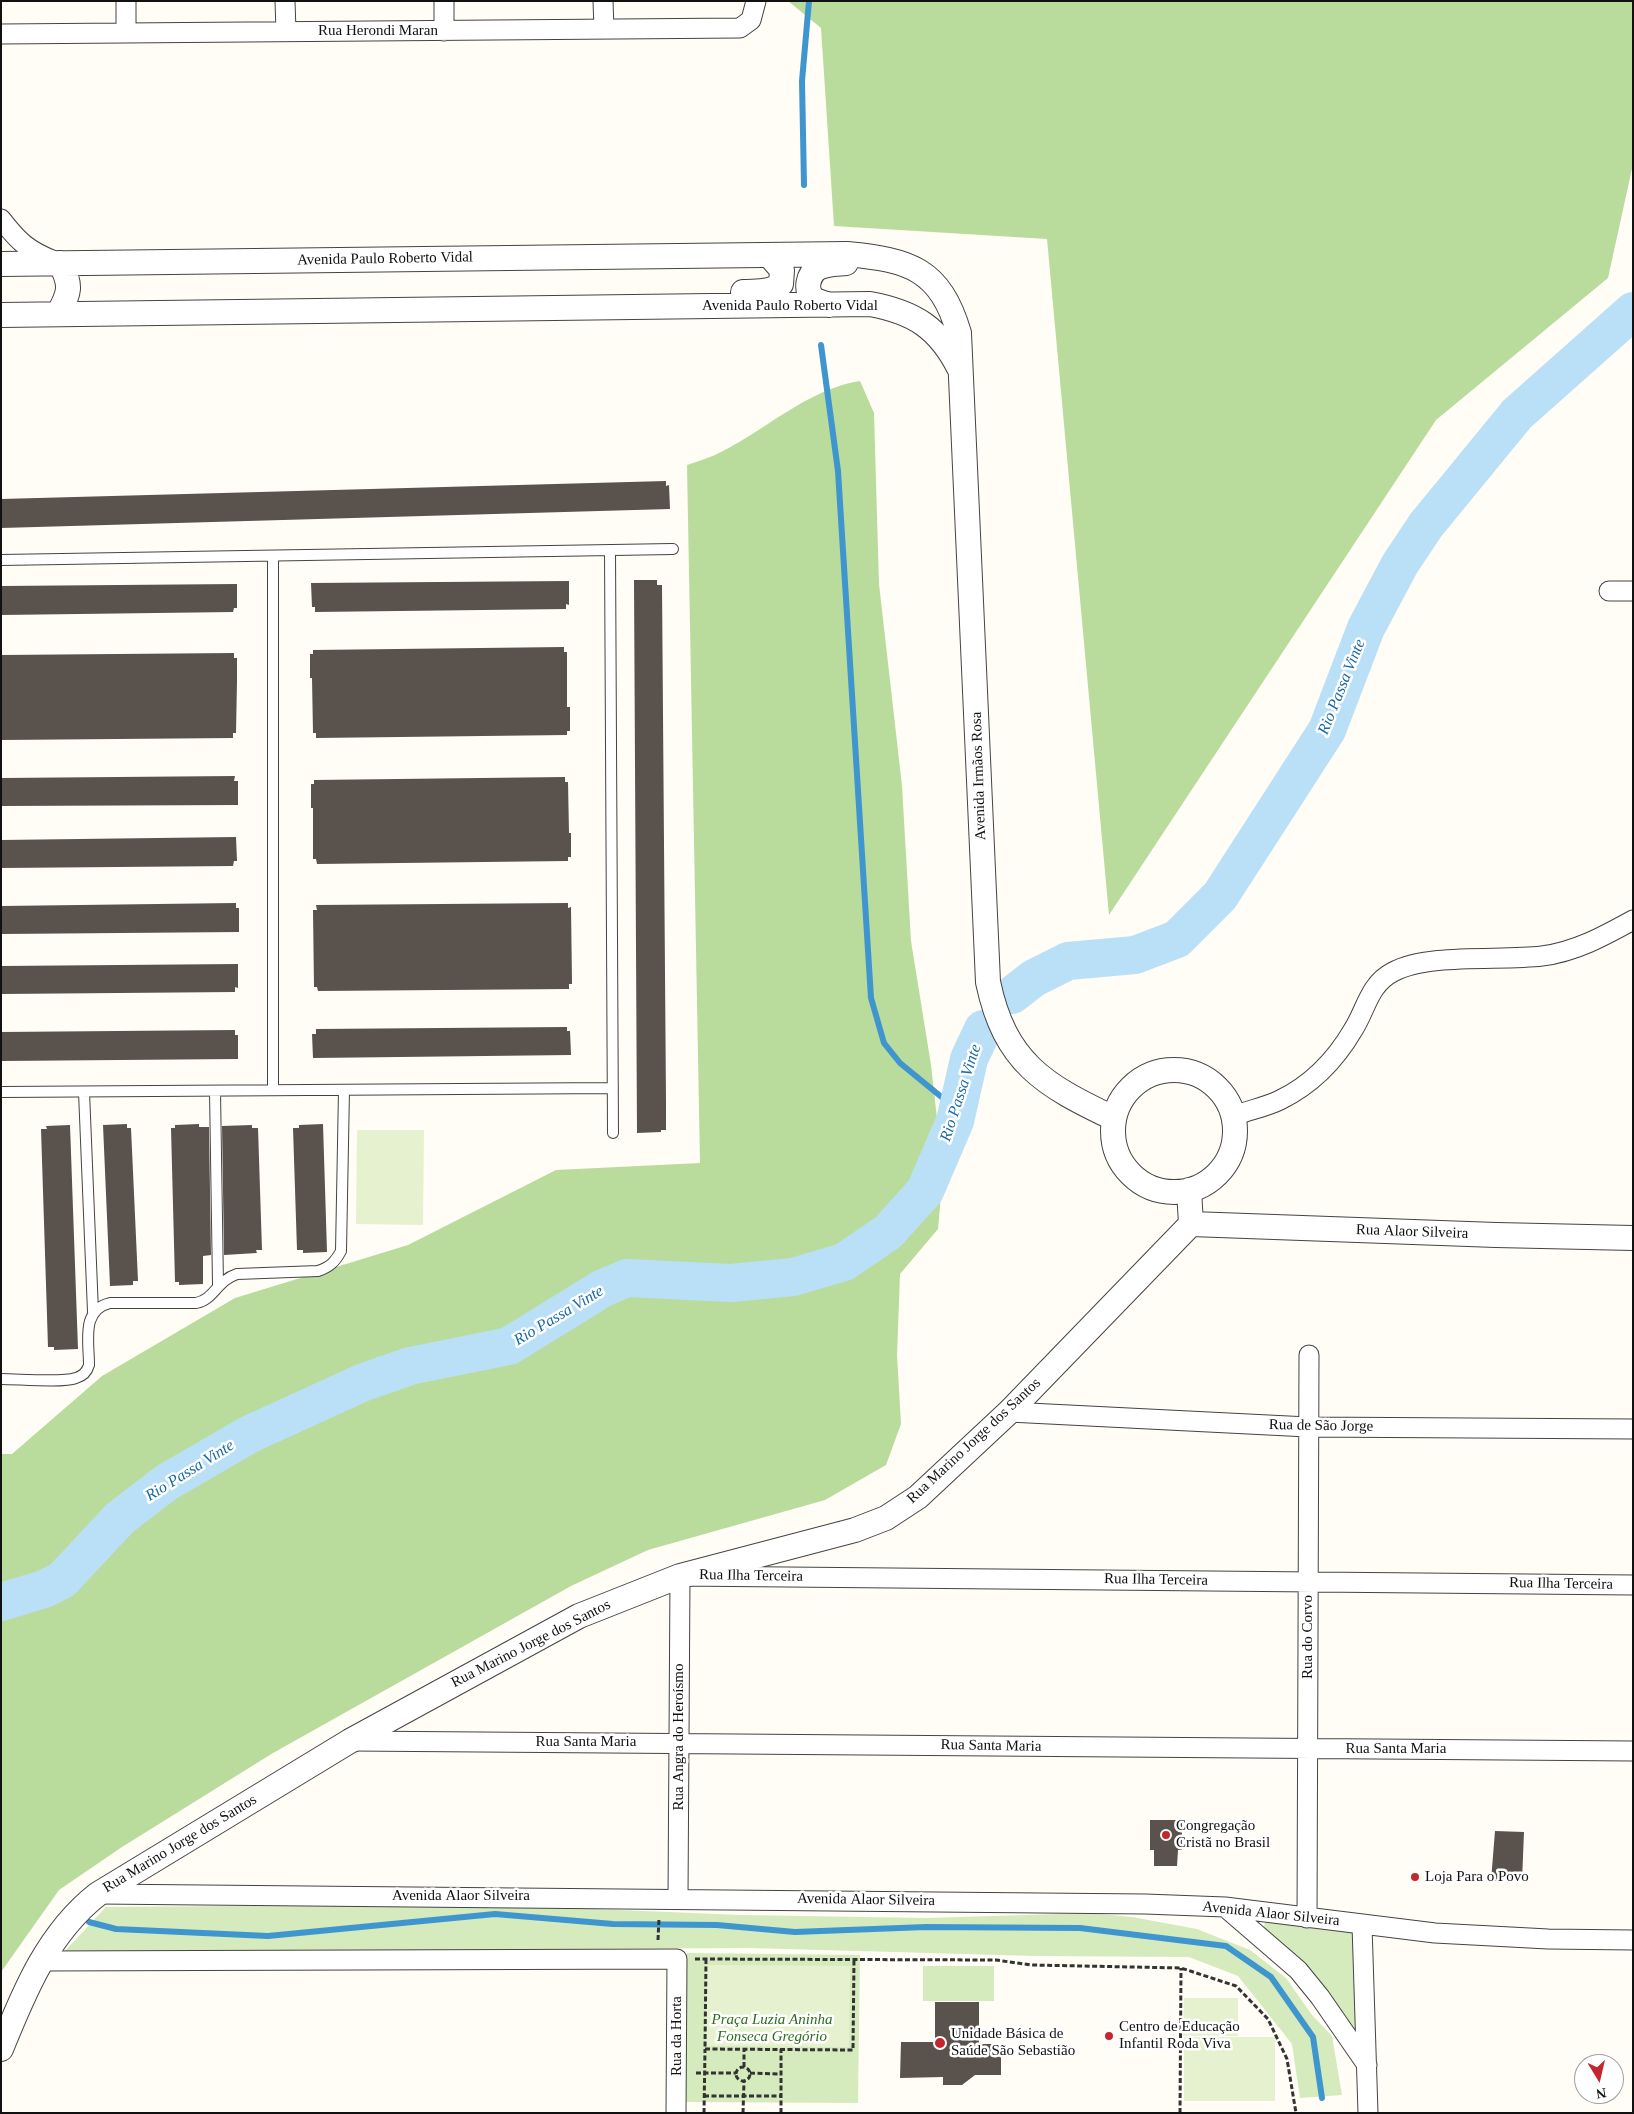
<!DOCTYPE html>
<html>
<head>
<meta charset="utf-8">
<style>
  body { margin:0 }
  #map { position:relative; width:1634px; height:2114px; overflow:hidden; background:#fffdf5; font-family:Georgia,serif }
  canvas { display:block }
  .frame { position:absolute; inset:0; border:2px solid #111; pointer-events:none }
  .north { position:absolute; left:1574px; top:2054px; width:50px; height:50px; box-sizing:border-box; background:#fff; border:1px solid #a0a0a0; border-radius:50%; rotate:171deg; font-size:14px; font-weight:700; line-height:20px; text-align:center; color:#111 }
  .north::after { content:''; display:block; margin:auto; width:18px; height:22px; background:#c4262e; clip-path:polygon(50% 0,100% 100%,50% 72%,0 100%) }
</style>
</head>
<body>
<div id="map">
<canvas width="1634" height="2114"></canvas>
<div class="frame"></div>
<div class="north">N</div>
</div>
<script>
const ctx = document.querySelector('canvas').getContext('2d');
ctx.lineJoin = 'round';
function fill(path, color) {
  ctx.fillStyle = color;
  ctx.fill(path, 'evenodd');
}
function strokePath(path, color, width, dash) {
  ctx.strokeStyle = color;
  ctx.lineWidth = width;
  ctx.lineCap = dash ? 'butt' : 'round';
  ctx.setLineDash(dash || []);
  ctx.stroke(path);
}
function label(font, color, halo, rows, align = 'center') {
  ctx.font = font + ' Georgia,serif';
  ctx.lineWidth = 5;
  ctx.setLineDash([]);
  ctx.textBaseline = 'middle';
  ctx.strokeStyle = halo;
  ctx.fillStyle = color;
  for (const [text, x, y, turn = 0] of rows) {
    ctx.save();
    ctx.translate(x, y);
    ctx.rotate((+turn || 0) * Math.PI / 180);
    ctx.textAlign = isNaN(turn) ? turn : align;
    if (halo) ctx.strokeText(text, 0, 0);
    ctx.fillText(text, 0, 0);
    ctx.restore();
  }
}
fill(new Path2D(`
  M474,1904L740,1915L927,1918L1090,1913L1132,1917L1197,1929L1250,1950L1286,1978L1312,2015L1332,2036L1342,2095L1300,2098L1292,2044L1238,1976L1189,1957L1035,1956L750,1948L64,1952L106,1907Z
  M1266,1919L1356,1929L1355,2030L1351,2031L1267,1933L1264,1926Z
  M687,1953L860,1955L858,2103L685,2102Z
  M923,1966H994V2001H923Z`), '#d5ebbd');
fill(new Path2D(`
  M788,1H1633V164L1608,278L1436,420L1109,915L1047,239L834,226L821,28Z
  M860,381L874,413L879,584L902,786L911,941L931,1065L943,1172L938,1229L900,1274L897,1355L901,1424L886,1465L825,1500L648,1550L571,1586L273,1753L122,1847L59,1890L1,1972V1454H12L102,1376L235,1298L408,1245L556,1170L700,1163L687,465C699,461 712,457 723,451C768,428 809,389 860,381Z`), '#b9dc9c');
fill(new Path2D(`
  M357,1130H424L423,1225L356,1224Z
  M706,1965L850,1966L849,2047L706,2046Z
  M1184,1998H1238V2036H1183Z
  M1184,2037H1275V2101H1184Z`), '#e6f2cf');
strokePath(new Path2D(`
  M804,185L802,81L809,1
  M821,345L838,471L871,998L884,1043L900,1063L950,1104L955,1121
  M89,1922L116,1929L268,1936L495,1914L613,1924L717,1925L795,1932L926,1927L1080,1928L1226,1946L1271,1977L1313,2037L1322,2098`), '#3f96cf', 6);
strokePath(new Path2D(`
  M1012,995L1034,978L1068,961L1135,955L1177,939L1220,896L1327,730L1366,628L1400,564L1426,525L1517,414L1633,311
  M1,1602L44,1589L62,1580L120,1518L167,1482L250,1434L364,1382L410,1366L509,1346L603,1288L627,1278L731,1283L793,1277L844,1262L888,1232L925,1191L955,1121L969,1059L983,1029`), '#b9e0f7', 38);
fill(new Path2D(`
  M666,481V486L669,485L670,509L1,528V499Z
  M634,580H657V585H662L666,1103V1130H661V1132L637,1133Z
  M569,581V605L566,604V609L315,612V607H312L311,583Z
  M237,584V608H234L233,612L1,615V586Z
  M564,647V652H567V707H570V731H567V735L316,738V733H313L312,678H310V654H313V650Z
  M234,653V658H237V681L236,733H233V738L1,740V655Z
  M235,776L234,781H238V805L1,806V778Z
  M565,777V782H568L569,833H571V857H568V861L317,864L316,859H313V808H311V784H314V780Z
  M236,837L237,861H234L233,866L1,868V840Z
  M236,903V908H239V932L1,934V906Z
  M568,903V908L571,907L572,984H569V989L318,991L317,987H314L313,910H317L316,905Z
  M238,964V988L235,987V992L1,994V966Z
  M567,1027V1031H570L571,1055L313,1058L312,1034H316V1029Z
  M235,1030V1035H238V1059L1,1061V1032Z
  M127,1124V1128H131L138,1281H133V1285L110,1286L103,1125Z
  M199,1124V1127H209L211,1255L203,1256V1284L179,1285V1282H175L171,1128H175V1125Z
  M323,1124L327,1252L303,1253V1250H297L293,1128H299V1125Z
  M70,1125L78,1349L54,1350V1347H48L41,1129H47L46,1126Z
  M252,1125V1128H258L262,1250H256L257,1253L224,1255L222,1126Z
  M1150,1820H1182V1850H1178L1177,1866H1154V1850H1150Z
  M1495,1831L1524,1832L1522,1881H1491Z
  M935,2002H979V2044H1001V2075H975L962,2085H943V2077L900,2078L901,2042H935Z`), '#5a524d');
const service = new Path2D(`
  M610,550L613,1133
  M273,556V1090
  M1,560L673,549
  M215,1091L218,1285
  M1,1092L613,1088
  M84,1092L93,1312
  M1,1379C19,1379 62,1383 76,1378C83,1376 87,1372 89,1365C89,1341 81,1310 110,1303H196C215,1299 216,1281 237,1274L318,1271C330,1267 335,1262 341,1251L344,1090`);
const minor = new Path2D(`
  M126,1V33
  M285,1L286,31
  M444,1V31
  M603,1L604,29
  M1,34L740,28L751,20L756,1
  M1,219C18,241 28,251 55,261
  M1609,591H1633
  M1234,1116C1249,1110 1266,1107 1280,1100C1311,1085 1336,1059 1353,1030C1366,1010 1369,984 1393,972C1427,953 1500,961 1542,956C1575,952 1604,936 1633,920
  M1009,1412L1308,1427L1633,1429
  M351,1741L1633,1751
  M98,1894L1145,1904L1225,1907L1435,1933L1548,1939L1633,1940
  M678,1898L680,1576L1633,1585
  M1225,1907L1298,1970L1320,1997L1367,2065
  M1307,1918L1309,1355
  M1362,1925L1368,2113
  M41,1961L677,1959L676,2113`);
const tertiary = new Path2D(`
  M1,264L847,254C910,260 940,269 959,333L988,982C1005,1063 1044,1085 1113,1118
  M743,292C757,291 771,293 781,284L782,270L769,255
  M829,305C825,303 818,302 814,299C804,291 808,274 818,268C826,264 837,264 846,263
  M58,314C70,293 72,285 60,263
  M1,315L870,304C914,312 939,328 959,368
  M1113 1131a61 61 0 1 1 122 0a61 61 0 1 1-122 0Z
  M1191,1224L1496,1235L1633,1238
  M1,2049C24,1992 48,1933 98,1894L350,1741L579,1616L680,1576L855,1530L886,1518L918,1497L1009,1412L1191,1224L1189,1190`);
strokePath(service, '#444', 12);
strokePath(minor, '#444', 21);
strokePath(tertiary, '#444', 26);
strokePath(new Path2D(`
  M658,1940L659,1918
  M695,1959L996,1960L1031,1965L1181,1968L1236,1986L1268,2019L1287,2059L1296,2113
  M706,1959L705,2049L853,2050L854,1959
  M744,2067V2049
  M736 2074a7 7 0 1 1 14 0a7 7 0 1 1-14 0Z
  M696,2073H736
  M750,2073L781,2074
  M704,2096H781
  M704,2113L705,2049
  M743,2113L744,2081
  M781,2113V2049
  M1180,2113L1181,1968`), '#333', 3, [5, 2.5]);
strokePath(service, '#fff', 10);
strokePath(minor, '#fff', 19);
strokePath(tertiary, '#fff', 24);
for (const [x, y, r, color] of [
  [1166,1835,5,"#c4262e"],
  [1415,1877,5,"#c4262e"],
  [1109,2036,5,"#c4262e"],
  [940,2043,6,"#c4262e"]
]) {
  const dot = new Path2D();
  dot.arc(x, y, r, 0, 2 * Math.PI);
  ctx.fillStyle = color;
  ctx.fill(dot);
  strokePath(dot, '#fff', 2);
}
label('15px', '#111', '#fff', [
  ["Rua Herondi Maran",378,31],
  ["Avenida Paulo Roberto Vidal",385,259,-1],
  ["Avenida Paulo Roberto Vidal",790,306],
  ["Avenida Irmãos Rosa",979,776,-92],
  ["Rua Alaor Silveira",1412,1232,2],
  ["Rua de São Jorge",1321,1426,1],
  ["Rua Marino Jorge dos Santos",974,1441,-43],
  ["Rua Ilha Terceira",751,1576,1],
  ["Rua Ilha Terceira",1156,1580,1],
  ["Rua Ilha Terceira",1561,1584,1],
  ["Rua do Corvo",1308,1637,-90],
  ["Rua Marino Jorge dos Santos",531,1644,-27],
  ["Rua Angra do Heroísmo",679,1737,-90],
  ["Rua Santa Maria",586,1742],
  ["Rua Santa Maria",991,1746,1],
  ["Rua Santa Maria",1396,1749],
  ["Rua Marino Jorge dos Santos",180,1844,-31],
  ["Avenida Alaor Silveira",461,1896],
  ["Avenida Alaor Silveira",866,1900,1],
  ["Avenida Alaor Silveira",1271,1914,6],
  ["Rua da Horta",677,2036,-90]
]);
label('15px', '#111', '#fff', [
  ["Congregação",1176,1826],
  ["Cristã no Brasil",1176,1843],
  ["Loja Para o Povo",1425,1877],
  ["Centro de Educação",1119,2027],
  ["Infantil Roda Viva",1119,2044],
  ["Unidade Básica de",951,2034],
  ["Saúde São Sebastião",951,2051]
], 'left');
label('italic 15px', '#2f6b1f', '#fff', [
  ["Praça Luzia Aninha",772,2020],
  ["Fonseca Gregório",772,2037]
]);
label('italic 16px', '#1768a6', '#fff', [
  ["Rio Passa Vinte",1342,687,-68],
  ["Rio Passa Vinte",961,1093,-72],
  ["Rio Passa Vinte",559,1316,-31],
  ["Rio Passa Vinte",190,1471,-32]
]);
</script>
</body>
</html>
